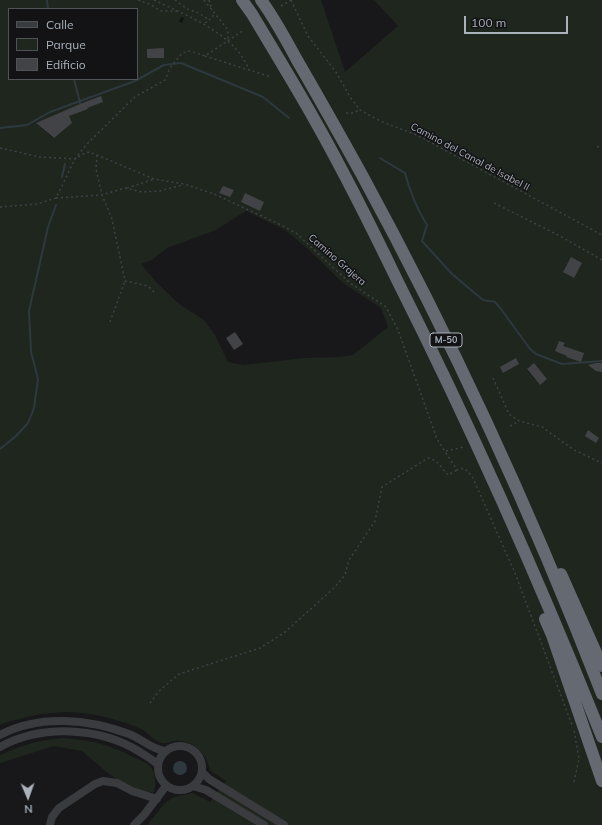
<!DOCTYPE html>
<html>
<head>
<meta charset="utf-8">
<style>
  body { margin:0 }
  #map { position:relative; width:602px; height:825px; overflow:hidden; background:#18181a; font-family:Mulish,sans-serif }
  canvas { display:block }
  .legend { position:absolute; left:8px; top:8px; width:130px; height:72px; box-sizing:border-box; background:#131315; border:1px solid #4f5257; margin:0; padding:5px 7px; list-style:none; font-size:12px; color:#aab1bb }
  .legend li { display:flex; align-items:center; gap:8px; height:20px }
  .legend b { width:20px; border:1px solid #4f5257 }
  .north { position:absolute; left:8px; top:777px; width:40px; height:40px; -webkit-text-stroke:3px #131315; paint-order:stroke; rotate:178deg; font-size:11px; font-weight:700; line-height:16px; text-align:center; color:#aab1bb }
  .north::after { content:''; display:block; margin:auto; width:14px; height:18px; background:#aab1bb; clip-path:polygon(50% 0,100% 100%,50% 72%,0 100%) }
  .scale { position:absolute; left:464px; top:16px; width:104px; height:18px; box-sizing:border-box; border:2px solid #aab1bb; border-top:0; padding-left:5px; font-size:12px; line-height:14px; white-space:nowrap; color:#aab1bb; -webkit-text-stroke:3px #131315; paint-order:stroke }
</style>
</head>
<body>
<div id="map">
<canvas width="602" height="825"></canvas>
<ul class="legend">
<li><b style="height:5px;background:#393b3f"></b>Calle</li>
<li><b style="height:11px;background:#1e261e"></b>Parque</li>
<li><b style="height:11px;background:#424347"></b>Edificio</li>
</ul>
<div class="north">N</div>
<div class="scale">100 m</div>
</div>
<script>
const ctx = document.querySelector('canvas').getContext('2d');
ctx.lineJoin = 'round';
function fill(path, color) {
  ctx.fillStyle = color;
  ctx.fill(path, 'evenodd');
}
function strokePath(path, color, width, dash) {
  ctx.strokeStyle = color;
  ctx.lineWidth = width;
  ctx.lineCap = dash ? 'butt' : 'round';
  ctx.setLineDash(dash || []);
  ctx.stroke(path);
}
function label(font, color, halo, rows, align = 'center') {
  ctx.font = font + ' Mulish,sans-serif';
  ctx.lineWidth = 3;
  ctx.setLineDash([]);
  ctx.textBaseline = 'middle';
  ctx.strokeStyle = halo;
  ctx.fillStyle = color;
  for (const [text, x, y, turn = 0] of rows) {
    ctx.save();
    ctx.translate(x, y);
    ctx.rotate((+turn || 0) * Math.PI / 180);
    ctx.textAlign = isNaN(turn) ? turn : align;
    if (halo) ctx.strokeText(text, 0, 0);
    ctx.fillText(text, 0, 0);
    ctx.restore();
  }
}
fill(new Path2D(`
  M0,0H321L345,72L398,26L374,0H602V825H147L165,803L174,797L193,793L210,802L226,781L210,770C207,756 196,742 180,741C174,740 168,744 162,743C153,741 147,731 139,728C97,712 64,707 20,719C14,720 6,722 0,725ZM9,9H137V79H9ZM246,211L285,230L307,248L343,283L381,308L388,327L353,355L340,357L305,358L243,365L228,362L215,335L204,320L179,304L157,283L141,264L152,260L167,248L216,230Z
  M63,738C92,740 111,745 137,759C143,761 149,763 152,769C156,776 156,786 154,793L132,789L109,774L82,751L54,746L0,763V755C21,745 40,740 63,738Z`), '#1e261e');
fill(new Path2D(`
  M173 768a7 7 0 1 1 14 0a7 7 0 1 1-14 0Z`), '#2d393f');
fill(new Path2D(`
  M181,17L184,18L182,23L179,22Z
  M80,105L86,108L68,116L71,123L53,138L37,124Z
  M534,365L545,379L539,384L527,370Z`), '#0007');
strokePath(new Path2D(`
  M47,0L48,9
  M74,79L80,103
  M0,128L27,125L50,112L135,81L164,65L181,63L263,97L289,118
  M380,158L405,173C410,192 417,209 427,225L422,241L452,274L483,300L495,302L501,309L530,349L536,354L562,364L602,361
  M62,177L65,164
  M0,449L16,436L28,423L34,408L38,379L31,352L29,311L48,227L56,205`), '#2d393f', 2);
fill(new Path2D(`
  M164,48V58H147V49Z
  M101,96L103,102L87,108L88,109L69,116L72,123L54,138L36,123L80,104Z
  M223,186L234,190L230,197L219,193Z
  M245,193L264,202L260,211L241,202Z
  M571,257L582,263L574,278L563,272Z
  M235,332L243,344L234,350L226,338Z
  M559,341L565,343L563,346L584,353L581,362L566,357L567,356L555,351Z
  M516,358L519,364L503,373L500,367Z
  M534,363L547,379L540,385L527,369Z
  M596,363H602V372L596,371L588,365Z
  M588,430L599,438L596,443L585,436Z`), '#424347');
strokePath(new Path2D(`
  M138,0L149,4L161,11H177
  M154,0C187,16 235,33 249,70
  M175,0L187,9L199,13L209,20
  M204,0L228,30V40
  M209,0L212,10
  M291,0L308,36L336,72L350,97L360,110L380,121L417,135L602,235
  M281,6L291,0
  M205,23L213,17V13
  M205,56L271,77
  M346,113H353L360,110
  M597,147L602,146
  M0,148L40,157L75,159L85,153L90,152L154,179L184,184L214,194L281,225L296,233L350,283L386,307L398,330L437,439L457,470L464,468L472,476L515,573L572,725
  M97,155L96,169L102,195L112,219L125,281L148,286L154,292
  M127,188L154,179
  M56,198L102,195L125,188L142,192L160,191L182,185
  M494,203L560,236L602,260
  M0,207L37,204L56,198L75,159L86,145L135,97L165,80L170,68L182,53L190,51L205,56L244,30
  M110,322L125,281
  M493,378L509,414L519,421L542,427L574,450L602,463
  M510,426L519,421
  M446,451L464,447
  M150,703L159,691L179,674L260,648L284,633L334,588L345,575L349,560L375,521L382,487L428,458L436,461L448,475L457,470
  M574,782L579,759L574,730`), '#3f4247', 1.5, [2, 3]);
strokePath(new Path2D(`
  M0,735C39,714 89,719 129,734C142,739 151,749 165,751
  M158 768a22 22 0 1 1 44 0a22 22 0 1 1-44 0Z
  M0,747C42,724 100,727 140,752C146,756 152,759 157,764
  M202,772L209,779L284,825
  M193,786L206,790L264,825
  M50,825L52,817L59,808L95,784L103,781L117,783L132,791L157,799
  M134,825L144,815L166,786`), '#393b3f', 8);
strokePath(new Path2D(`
  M242,0L252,14C274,51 297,88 318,126C346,176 372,228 397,280C472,429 540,582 602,737
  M261,0C275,19 286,40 297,60C319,98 341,137 362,175C453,342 533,516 602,694
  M561,574L602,666
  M545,619L552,635L602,781`), '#656971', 12);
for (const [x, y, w] of [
  [446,340,32]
]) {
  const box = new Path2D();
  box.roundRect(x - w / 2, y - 7, w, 14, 3);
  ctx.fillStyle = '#131315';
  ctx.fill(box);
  strokePath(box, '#aab1bb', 1);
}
label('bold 9px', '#aab1bb', null, [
  ["M-50",446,340]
]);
label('10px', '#aab1bb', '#131315', [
  ["Camino del Canal de Isabel II",470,157,28],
  ["Camino Grajera",337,260,41]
]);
</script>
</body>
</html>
